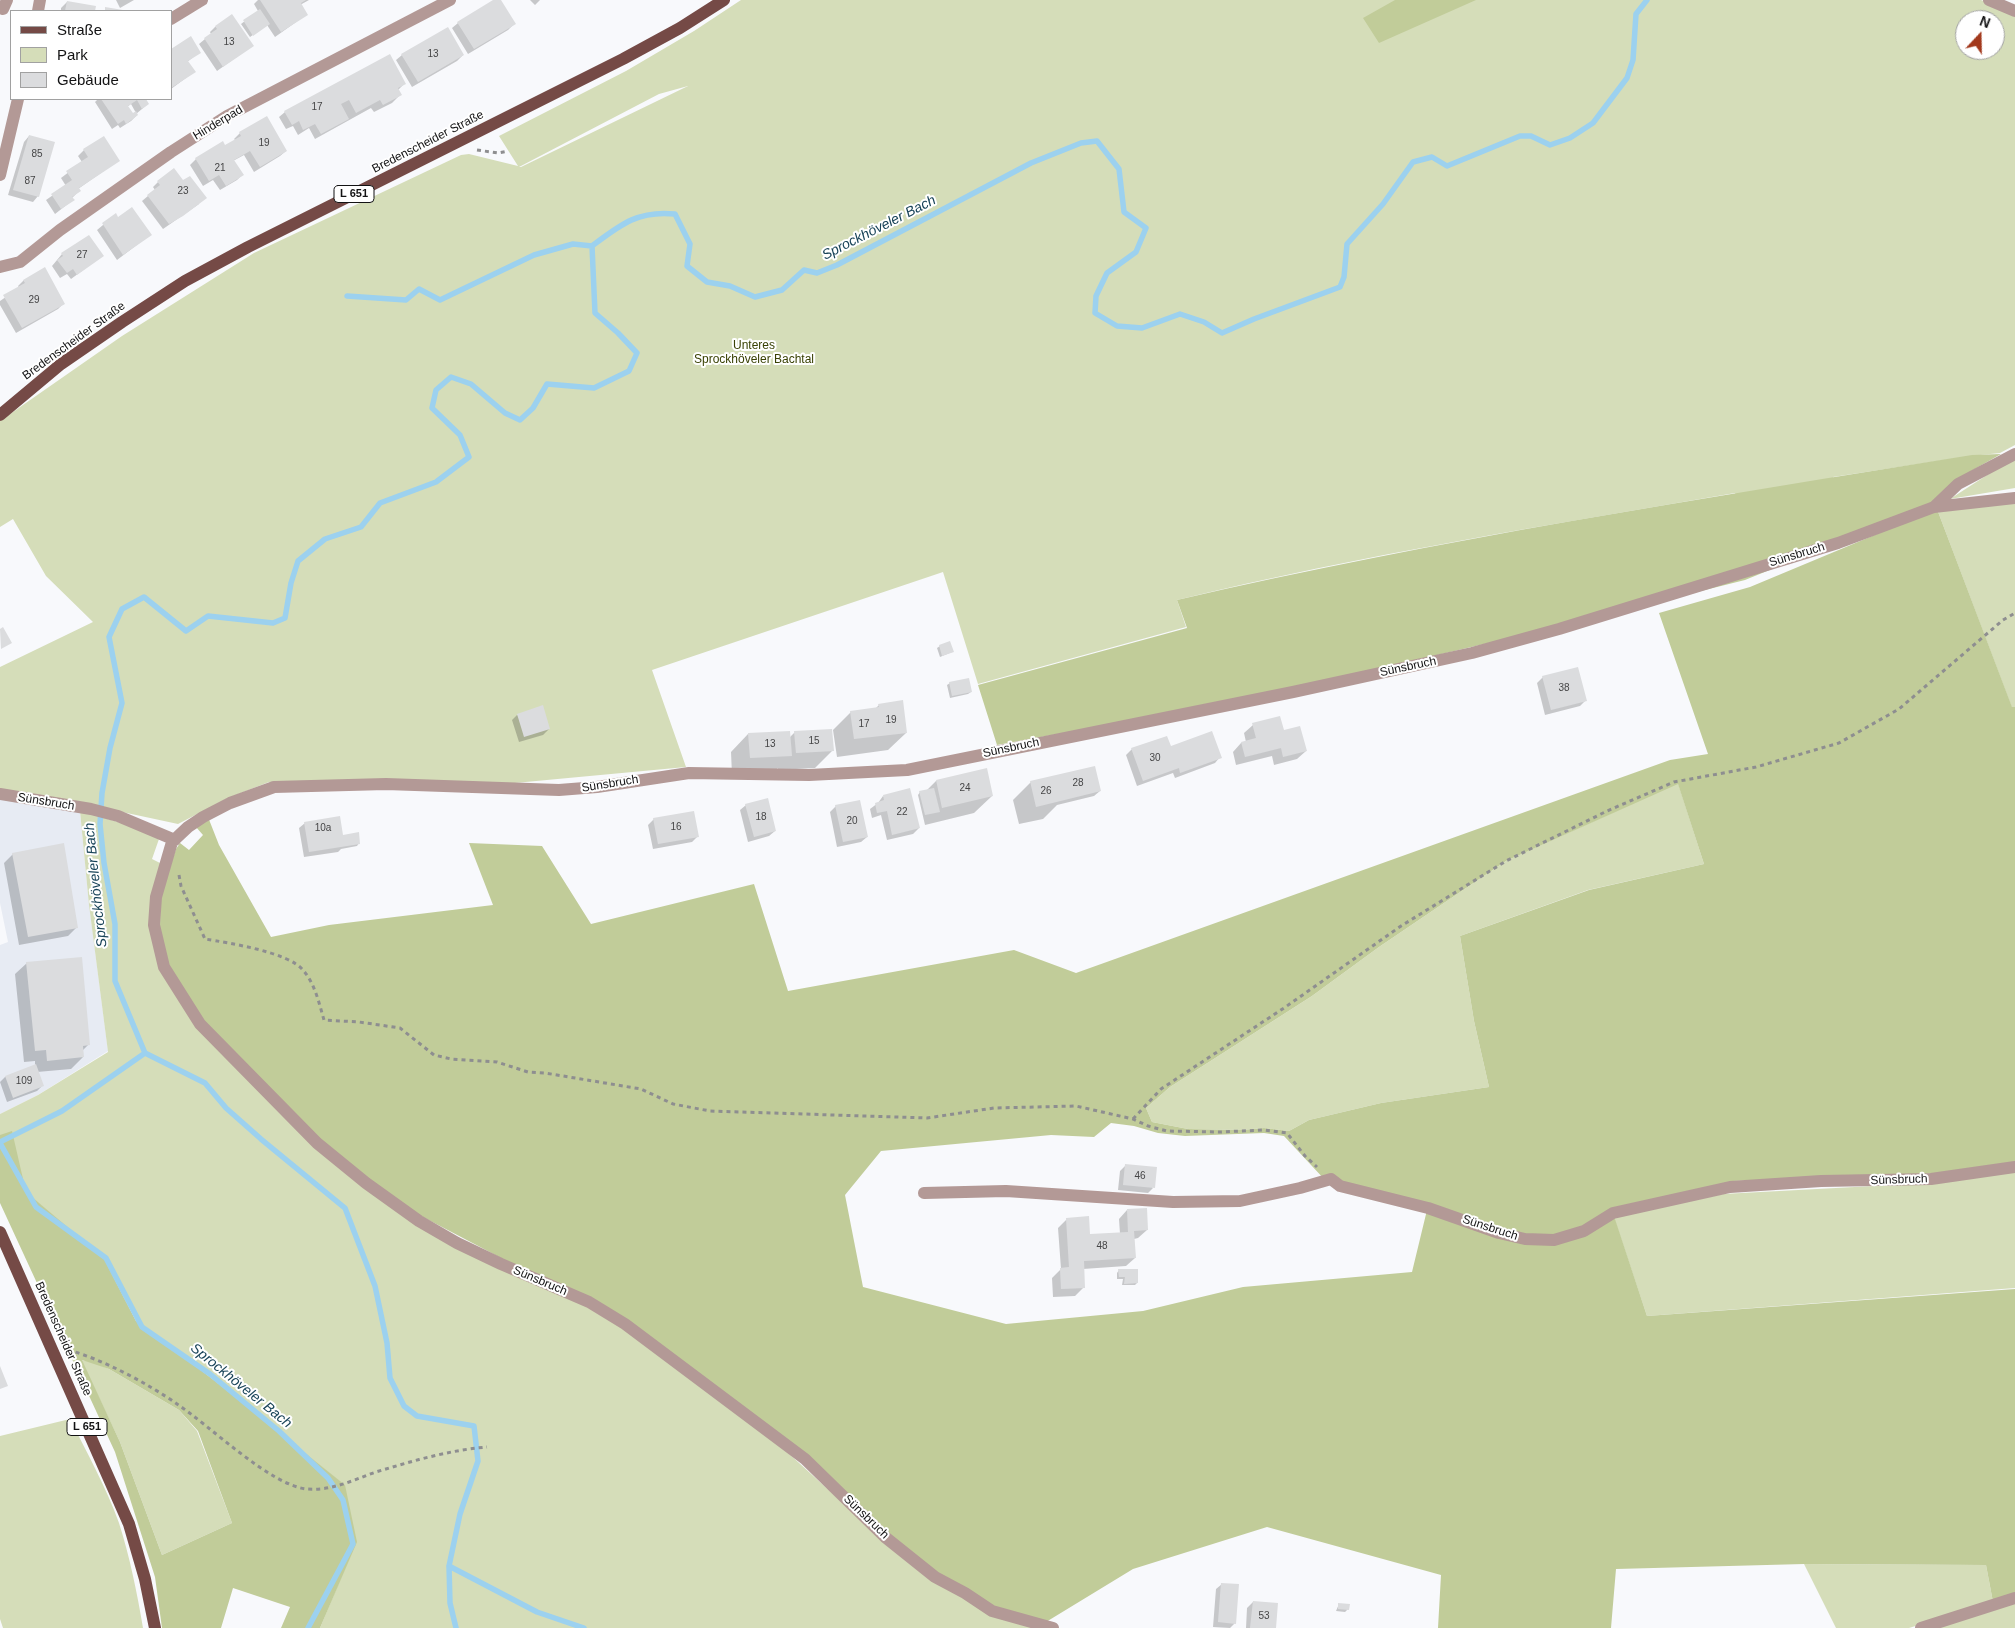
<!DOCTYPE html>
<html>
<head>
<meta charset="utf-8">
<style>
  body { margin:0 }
  #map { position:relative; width:2015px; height:1628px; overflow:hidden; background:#f8f9fc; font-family:Arial,sans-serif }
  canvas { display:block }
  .legend { position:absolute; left:10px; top:10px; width:162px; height:90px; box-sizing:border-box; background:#fff; border:1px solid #a1a1a1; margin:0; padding:6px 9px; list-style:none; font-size:15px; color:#131314 }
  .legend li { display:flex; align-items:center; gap:10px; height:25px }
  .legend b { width:25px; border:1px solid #a1a1a1 }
  .north { position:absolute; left:1955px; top:10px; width:50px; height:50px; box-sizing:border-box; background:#fff; border:1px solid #a1a1a1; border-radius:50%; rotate:21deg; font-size:14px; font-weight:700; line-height:20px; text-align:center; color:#131314 }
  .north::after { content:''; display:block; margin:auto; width:18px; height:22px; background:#a2391d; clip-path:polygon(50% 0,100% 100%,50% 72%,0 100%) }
</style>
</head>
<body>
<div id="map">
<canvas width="2015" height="1628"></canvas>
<ul class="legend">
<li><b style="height:6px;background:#754a46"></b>Straße</li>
<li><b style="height:14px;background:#d5ddb9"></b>Park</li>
<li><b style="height:14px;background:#dbdcde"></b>Gebäude</li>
</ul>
<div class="north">N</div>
</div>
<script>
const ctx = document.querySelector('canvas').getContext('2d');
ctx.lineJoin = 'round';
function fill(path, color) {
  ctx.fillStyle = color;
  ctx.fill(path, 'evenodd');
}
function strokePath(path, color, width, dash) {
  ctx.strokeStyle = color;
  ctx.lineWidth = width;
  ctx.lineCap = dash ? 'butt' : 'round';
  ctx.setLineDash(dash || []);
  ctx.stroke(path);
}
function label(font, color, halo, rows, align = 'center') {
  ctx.font = font + ' Arial,sans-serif';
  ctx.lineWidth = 4;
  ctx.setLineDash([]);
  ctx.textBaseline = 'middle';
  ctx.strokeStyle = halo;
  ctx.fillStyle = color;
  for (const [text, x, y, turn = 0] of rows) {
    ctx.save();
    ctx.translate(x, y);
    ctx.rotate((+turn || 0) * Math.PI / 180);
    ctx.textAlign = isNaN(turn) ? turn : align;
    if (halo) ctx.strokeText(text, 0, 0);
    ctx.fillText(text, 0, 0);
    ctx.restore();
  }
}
fill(new Path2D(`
  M0,798L80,811L89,904L108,1051L38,1095L0,1114V945L8,942L0,903Z`), '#e7ebf3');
fill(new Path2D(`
  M741,0H1981L2015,14V445L2000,453L1971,456L1833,477L1842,522L1736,495L1735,493C1549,525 1361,555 1177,600L1186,627L978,684L943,572L652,670L686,767L504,784L331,781L269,782L228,798L178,824L71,801L0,791V667L93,622L46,576L13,519L0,527V421L122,336L254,253L461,155L469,154L518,166L499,136L626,71L694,31ZM1965,20H1995V50H1965ZM688,86L521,167H519L659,94L688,86L708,88Z
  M2015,457V488L1950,499Z
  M2015,500V707L2012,708L1937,509Z
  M1678,783L1704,864L1588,890L1460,936L1474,1021L1489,1087L1381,1103L1309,1120L1289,1131L1264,1128L1242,1130L1188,1129L1152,1122L1146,1108L1170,1087L1312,996L1379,947L1506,861Z
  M80,811L125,824L159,839L152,859L160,863L366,1189L572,1298L643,1341L775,1441L879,1536L1043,1628H320L356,1542L344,1485L215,1381L137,1321L102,1257L25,1192L0,1135V1114L38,1095L108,1052L89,905Z
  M2015,1171V1288L1647,1316L1614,1218L1723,1194L1930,1183Z
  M81,1360L92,1362L109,1369L179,1410L197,1431L232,1523L162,1555L120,1442Z
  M70,1419C87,1453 106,1487 119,1523C130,1558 137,1592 143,1628H3L0,1619V1436Z
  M1804,1564L1986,1565L1993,1602L1909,1628H1836Z
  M2015,1602V1628H1930Z`), '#d5ddb9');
fill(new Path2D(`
  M1395,0H1476L1379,43L1363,18Z
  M2001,454L1966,474L1932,504L1745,580L1565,625L1250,699L997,745L978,685L1187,628L1177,600C1439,539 1706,498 1972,455Z
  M1937,509L2012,707H2015V1164L1950,1173L1733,1181L1612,1210L1647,1316L2015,1289V1594L1993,1602L1986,1565L1804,1564L1616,1569L1611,1628H1438L1441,1575L1267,1527L1133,1569L1046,1622L994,1607L939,1575L646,1334L421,1216L369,1179L321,1140L205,1023L167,966L160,928L161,893L176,849L180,843L189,850L203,835L196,827L208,817L219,845L271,937L329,925L493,905L469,843L542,846L591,924L754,884L788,991L1014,950L1076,973L1670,760L1708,754L1659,613L1750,587ZM1678,784L1704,864L1589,890L1460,936L1474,1021L1489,1087L1381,1103L1309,1120L1289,1131L1264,1128L1242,1130L1188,1129L1152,1122L1146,1108L1170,1087L1312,996L1379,947L1506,861ZM1111,1123L1134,1126L1158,1133L1185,1136L1264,1133L1284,1136L1325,1180L1427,1210L1412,1272L1243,1287L1143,1311L1006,1324L863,1287L845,1195L881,1151L1051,1135L1094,1137Z
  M12,1131L26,1192L103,1257L136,1321L215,1381L345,1485L357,1542L320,1628H281L290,1607L233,1588L221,1628H162L155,1577L115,1452L0,1203V1135ZM82,1360L109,1369L179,1410L198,1431L232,1523L162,1555L120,1442Z`), '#c1cc99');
fill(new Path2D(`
  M116,0H134L120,8Z
  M258,0H309L300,5L306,15L275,37L267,25L250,37L241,24L258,11L254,4Z
  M496,0H499L514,24L508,30L468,54L452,28L458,23Z
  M530,0H540L535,5Z
  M67,2L94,7V11H61V8Z
  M232,15L252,46L217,71L199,44L211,34L210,32L215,27Z
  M171,50L200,52L187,62L194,72L171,89Z
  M402,55H463L457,61L412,87L396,60Z
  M404,84L398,90L400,95L392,103L374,112L371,108L315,139L309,128L298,135L293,126L286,129L279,117L285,112Z
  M98,99H145L148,104L136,114L137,115L131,121L120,128L118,125L112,129L95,102ZM131,104L136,113L133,115L127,107Z
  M240,133L286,151L280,156L254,172L244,155L233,161L242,175L237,180L220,190L213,180L203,186L190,165L196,159L225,147L235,140L234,139Z
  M29,136L38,196L33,202L8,195L24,142Z
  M84,150L118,161L78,189L79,191L72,198L73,200L55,214L46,200L66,186L61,178L82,162L78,156Z
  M158,182L199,204L163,229L142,201L155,190L153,187Z
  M115,215L118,219L150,235L117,260L97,230Z
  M62,254L102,256L71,279L67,274L60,278L52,266Z
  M24,280L64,303L58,309L16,333L0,305V301L19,288L18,286Z
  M940,646L952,652L940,657L937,648Z
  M1543,677L1586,700L1580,706L1545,715L1537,683Z
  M950,683L971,692L968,694L950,698L947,685Z
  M879,705L906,733L888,750L837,757L833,730L851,712L875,709Z
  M517,715L549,729L543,735L519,742L512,720Z
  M1253,725L1283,732L1306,751L1297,759L1274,765L1272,756L1236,765L1233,752L1241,743L1246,742L1244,733Z
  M795,732L832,751L815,768L778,770V768L773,773L732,775L731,752L748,734L789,738Z
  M1170,747L1220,757L1215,763L1175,778L1173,773L1137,786L1126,755L1132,749Z
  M986,770L992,796L974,813L925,825L918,795L920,792L926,791L936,781Z
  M1031,782L1100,791L1094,796L1057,805L1043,819L1019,824L1013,800Z
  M883,796L919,828L913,834L887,840L881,815L872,818L870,809L878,803Z
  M746,805L775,831L769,836L748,842L740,810Z
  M836,806L867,837L861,842L837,847L830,812Z
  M654,819L698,836L692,842L653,849L648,825Z
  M305,823L342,837L359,843L357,846L341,849L338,852L304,857L299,828Z
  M13,854L77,927L68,936L19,945L4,863Z
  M27,963L89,1044L82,1051L83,1057L71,1069L37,1072L42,1086L37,1091L7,1102L0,1082L5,1077L35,1066V1061L24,1062L15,974Z
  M1126,1165L1153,1188L1148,1193L1118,1190L1120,1171Z
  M1127,1210L1147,1230L1138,1238L1134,1239L1135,1258L1126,1266L1083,1269L1084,1287L1075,1296L1053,1297L1052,1278L1061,1269L1058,1228L1067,1219L1089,1236L1120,1234L1119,1219Z
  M1119,1270L1137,1283L1135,1285H1122L1123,1279H1117V1273Z
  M1222,1584L1235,1623L1230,1628L1213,1627L1216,1589Z
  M1253,1602L1274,1628H1246L1247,1608Z
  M1339,1604L1348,1609L1345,1612L1336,1611Z`), '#0003');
strokePath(new Path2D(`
  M347,296L406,300L419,289L440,300L534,255L573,244L592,246
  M0,1142L62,1111L145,1053
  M0,1143L36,1207L106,1258L142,1327L210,1374L279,1431L328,1478L343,1500L353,1544L308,1628
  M449,1566L537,1612L584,1628
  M456,1628L450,1603L449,1566L460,1514L478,1461L474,1426L417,1416L404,1406L390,1378L387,1343L375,1286L345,1208L261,1139L226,1108L205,1083L145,1053L115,981V924L104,863L100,824L102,793L110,748L122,703L109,637L122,609L144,597L186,631L208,616L273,623L285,618L291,583L298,561L325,539L361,527L380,503L436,482L469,457L460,435L432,408L436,390L451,377L471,384L505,413L520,420L533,408L547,384L594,388L629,371L637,353L618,333L595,313L592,246C620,225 638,210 675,214L690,244L687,266L707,282L730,286L755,297L782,290L804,270L817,273L837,265L1031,163L1081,143L1097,141L1119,169L1124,212L1146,228L1136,252L1107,273L1096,296L1095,313L1117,326L1142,328L1180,314L1204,322L1222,333L1254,319L1340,287L1344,277L1347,244L1383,204L1413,162L1432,157L1447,166L1520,136H1531L1550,145L1570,138L1593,123L1627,78L1633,60L1636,14L1647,0`), '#9cd1ef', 5.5);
fill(new Path2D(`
  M260,0H306L301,3L308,15L281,32Z
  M493,0H501L516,24L474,49L457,22Z
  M67,1L96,6L95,11H65Z
  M105,7L123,10V11H105Z
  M260,9L270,24L253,36L243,20Z
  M232,14L254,46L223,67L204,38L217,29L215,26Z
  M448,27L464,55L418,82L401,54Z
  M191,36L201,53L188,61L196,72L171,88V49Z
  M390,54L406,84L398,88L402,95L383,105L380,100L356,113L349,100L341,104L349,119L321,134L315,124L303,130L299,121L292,125L284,111Z
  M101,99H146L149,104L142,109L137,100L128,106L133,113L136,111L138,115L126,124L124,120L118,124Z
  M267,116L287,151L260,167L250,151L234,160L244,175L226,186L219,175L209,181L195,158L223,141L225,145L241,136L239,132Z
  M29,135L55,142L39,197L13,190Z
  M104,136L120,161L79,188L81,191L72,197L75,200L61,209L51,194L72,180L66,171L88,157L83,149Z
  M174,168L183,180L190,176L207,198L183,216L169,224L147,195L160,185L157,181Z
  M132,207L152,235L123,255L102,223L116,213L118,217Z
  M89,235L104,256L77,275L73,269L67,273L57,260L63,256L61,253Z
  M45,267L65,304L22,328L3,295L25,283L23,280Z
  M3,627L12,643L1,649L0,629Z
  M950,641L954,652L942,656L939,645Z
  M1578,667L1587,701L1551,710L1542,676Z
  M969,678L972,692L952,696L949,682Z
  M903,700L907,733L854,739L850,711L879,707L878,704Z
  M543,705L550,729L524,737L517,714Z
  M1280,716L1284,730L1300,726L1307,751L1283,757L1281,748L1245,757L1241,742L1256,738L1252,723Z
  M832,729L834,751L796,753L794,731Z
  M790,731L792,756L750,758L748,733Z
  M1212,731L1222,758L1180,773L1179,768L1143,781L1131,748L1167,736L1171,746Z
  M1095,766L1101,791L1036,807L1030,781Z
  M987,768L993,796L942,808L936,780Z
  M910,788L920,828L892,835L887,811L877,813L875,803L884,800L883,795Z
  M934,788L940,812L925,815L919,791Z
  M768,798L776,831L754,837L745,804Z
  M860,800L868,837L843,842L835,805Z
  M694,811L699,837L658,844L653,818Z
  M340,816L343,835L359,832L360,844L309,852L304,822Z
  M64,843L78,928L28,937L12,853Z
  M82,957L90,1045L83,1046L84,1057L47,1061L46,1050L35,1051L26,962Z
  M36,1064L44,1086L13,1098L5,1076Z
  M1125,1164L1157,1167L1155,1188L1123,1185Z
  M1147,1208L1148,1230L1134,1231L1136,1258L1084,1261L1085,1288L1061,1289L1060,1268L1069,1267L1066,1218L1089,1216L1090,1234L1128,1232L1127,1209Z
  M1118,1269H1138V1283L1124,1284L1125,1277H1119Z
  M0,1366L8,1386L0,1389Z
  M1221,1583L1239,1584L1236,1624L1218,1622Z
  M1253,1601L1278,1603L1276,1628H1250Z
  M1338,1603L1350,1604L1349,1610L1338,1609Z`), '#dbdcde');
strokePath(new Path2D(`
  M477,150L498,153L508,151
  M179,875L181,886L205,939C229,943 288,952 303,970C315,984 319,1003 324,1020L359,1022L400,1028L434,1055L451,1059L497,1062L528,1072L545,1073L641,1089L673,1104L710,1111L927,1118L994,1108L1076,1106L1133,1119L1148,1126L1167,1131L1220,1132L1264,1130L1287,1133L1305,1156L1317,1167
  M1133,1119L1161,1089L1284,1008L1401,926L1506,861L1607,811L1674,782L1756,767L1839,743L1899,709L2003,620L2015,613
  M68,1350C102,1359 147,1383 177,1404C209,1425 271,1486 307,1489C332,1491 353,1480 376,1472C412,1461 450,1450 487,1447`), '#8e8e90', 3, [4, 4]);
strokePath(new Path2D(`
  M1989,0L2015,11
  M3,9L7,0
  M38,11L40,0
  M171,19L202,0
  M0,175L18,99
  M0,267L20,262L60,230L171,152L227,116L450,0
  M1934,507L1958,484L2015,454
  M0,794L91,809L118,816L175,840
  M924,1193L1006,1191L1173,1202L1240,1201L1300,1188L1331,1179L1340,1186L1428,1208L1499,1233L1525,1239L1554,1240L1584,1231L1613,1213L1730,1187L1821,1181L1931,1179L2015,1167
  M1053,1628L992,1611L965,1593L935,1577L885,1537L805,1459L625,1324L589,1302L501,1264L457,1243L419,1221L366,1183L317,1143L200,1024L164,967L154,925L156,897L172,842L188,827L203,817L230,803L274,787L386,784L559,790L597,787L689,773L809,775L907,770L1293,692L1472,653L1559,629L1838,543L1934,507L2015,498
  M1921,1628L2015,1598`), '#b39996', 12);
strokePath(new Path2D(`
  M0,415L61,364L122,322L185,281L248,247L623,59L680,28L724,0
  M0,1232L129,1524L145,1579L155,1628`), '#754a46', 12);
label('10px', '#454546', null, [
  ["13",229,42],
  ["13",433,54],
  ["17",317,107],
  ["19",264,143],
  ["85",37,154],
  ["21",220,168],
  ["87",30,181],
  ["23",183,191],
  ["27",82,255],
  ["29",34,300],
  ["38",1564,688],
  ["19",891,720],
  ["17",864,724],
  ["15",814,741],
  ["13",770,744],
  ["30",1155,758],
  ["28",1078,783],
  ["24",965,788],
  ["26",1046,791],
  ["22",902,812],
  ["18",761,817],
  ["20",852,821],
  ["16",676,827],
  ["10a",323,828],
  ["109",24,1081],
  ["46",1140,1176],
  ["48",1102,1246],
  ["53",1264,1616]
]);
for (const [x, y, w] of [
  [354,194,40],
  [87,1427,40]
]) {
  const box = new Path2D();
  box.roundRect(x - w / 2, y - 8.5, w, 17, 4);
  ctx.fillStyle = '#fff';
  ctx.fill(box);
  strokePath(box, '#131314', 1);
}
label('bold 11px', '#131314', null, [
  ["L 651",354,194],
  ["L 651",87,1427]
]);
label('12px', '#131314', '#fff', [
  ["Hinderpad",218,123,-31],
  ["Bredenscheider Straße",428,142,-27],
  ["Bredenscheider Straße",74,341,-36],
  ["Sünsbruch",1797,555,-17],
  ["Sünsbruch",1408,667,-12],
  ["Sünsbruch",1011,748,-12],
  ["Sünsbruch",610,784,-9],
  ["Sünsbruch",46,802,9],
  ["Sünsbruch",1899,1180,-2],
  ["Sünsbruch",1490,1228,18],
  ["Sünsbruch",540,1281,23],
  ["Bredenscheider Straße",63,1339,66],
  ["Sünsbruch",866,1517,44]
]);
label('12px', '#394104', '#fff', [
  ["Unteres",754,346],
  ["Sprockhöveler Bachtal",754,360]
]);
label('italic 14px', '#184358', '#fff', [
  ["Sprockhöveler Bach",879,228,-27],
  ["Sprockhöveler Bach",96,885,-96],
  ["Sprockhöveler Bach",241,1386,39]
]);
</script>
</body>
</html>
